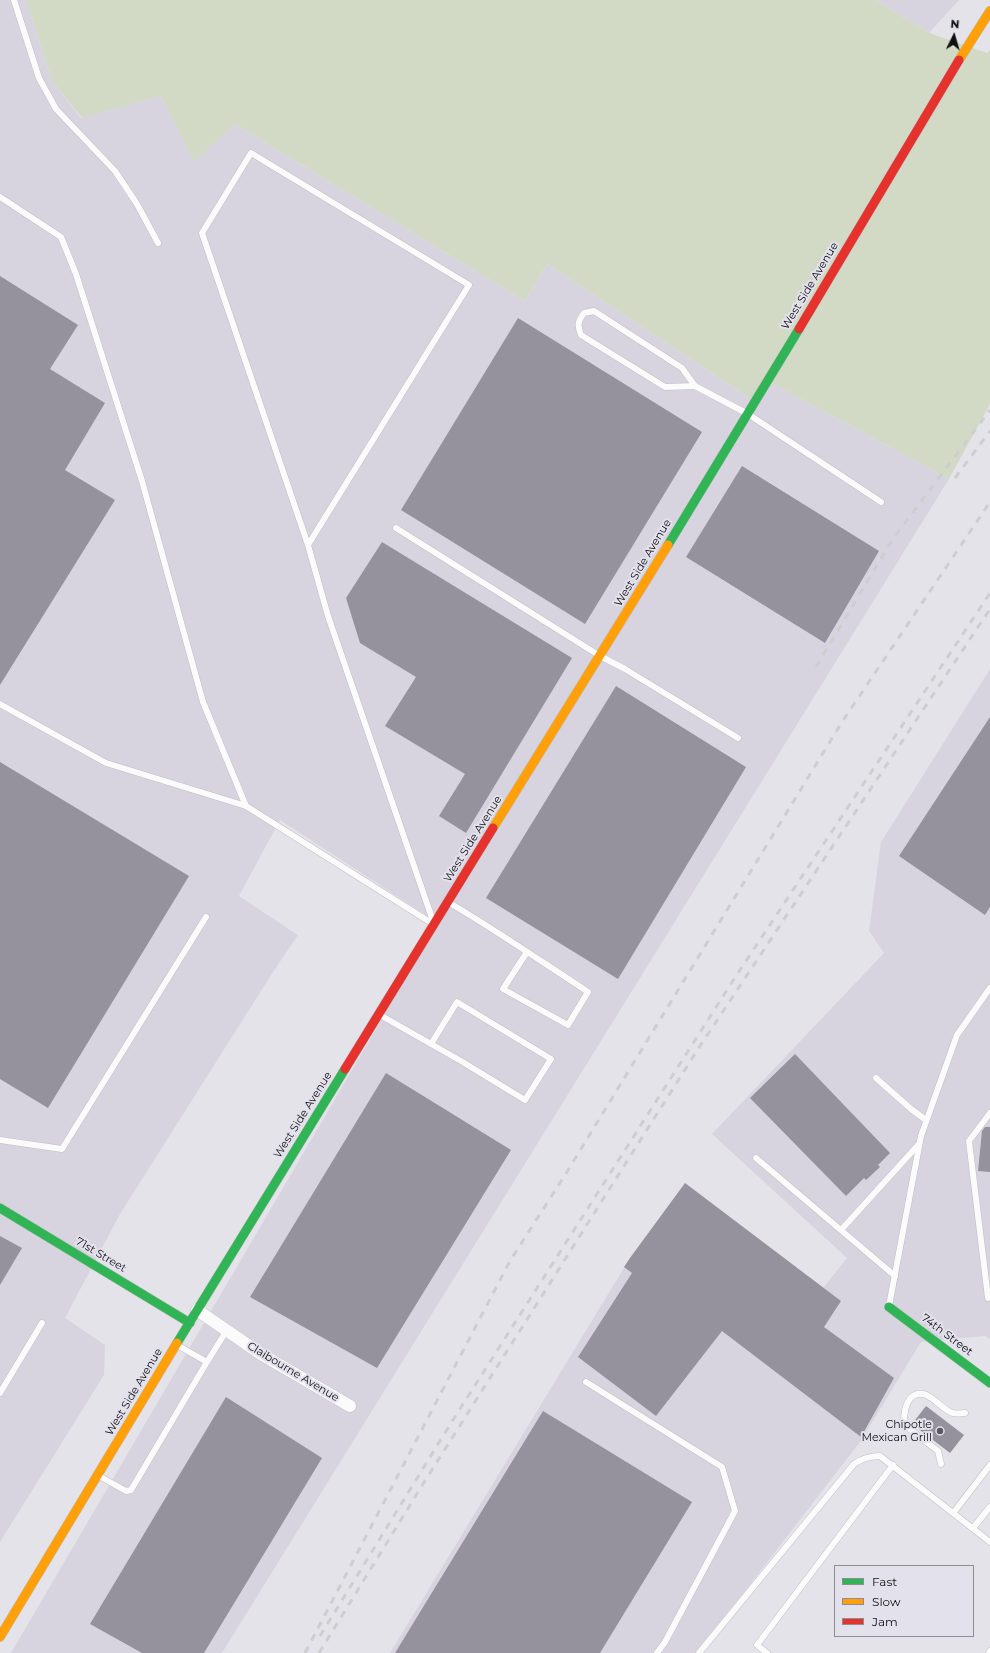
<!DOCTYPE html>
<html>
<head>
<meta charset="utf-8">
<style>
  body { margin:0 }
  #map { position:relative; width:990px; height:1653px; overflow:hidden; background:#e4e3e9; font-family:Montserrat,sans-serif }
  canvas { display:block }
  .legend { position:absolute; left:834px; top:1565px; width:140px; height:72px; box-sizing:border-box; background:#e3e1eb; border:1px solid #8f8d94; margin:0; padding:5px 7px; list-style:none; font-size:12px; color:#100f12 }
  .legend li { display:flex; align-items:center; gap:8px; height:20px }
  .legend b { width:20px; border:1px solid #8f8d94 }
  .north { position:absolute; left:934px; top:16px; width:40px; height:40px; -webkit-text-stroke:3px #e3e1eb; paint-order:stroke; rotate:5deg; font-size:11px; font-weight:700; line-height:16px; text-align:center; color:#100f12 }
  .north::after { content:''; display:block; margin:auto; width:14px; height:18px; background:#100f12; clip-path:polygon(50% 0,100% 100%,50% 72%,0 100%) }
</style>
</head>
<body>
<div id="map">
<canvas width="990" height="1653"></canvas>
<ul class="legend">
<li><b style="height:5px;background:#30b455"></b>Fast</li>
<li><b style="height:5px;background:#ff9f0a"></b>Slow</li>
<li><b style="height:5px;background:#e5322d"></b>Jam</li>
</ul>
<div class="north">N</div>
</div>
<script>
const ctx = document.querySelector('canvas').getContext('2d');
ctx.lineJoin = 'round';
function fill(path, color) {
  ctx.fillStyle = color;
  ctx.fill(path, 'evenodd');
}
function strokePath(path, color, width, dash) {
  ctx.strokeStyle = color;
  ctx.lineWidth = width;
  ctx.lineCap = dash ? 'butt' : 'round';
  ctx.setLineDash(dash || []);
  ctx.stroke(path);
}
function label(font, color, halo, rows, align = 'center') {
  ctx.font = font + ' Montserrat,sans-serif';
  ctx.lineWidth = 4;
  ctx.setLineDash([]);
  ctx.textBaseline = 'middle';
  ctx.strokeStyle = halo;
  ctx.fillStyle = color;
  for (const [text, x, y, turn = 0] of rows) {
    ctx.save();
    ctx.translate(x, y);
    ctx.rotate((+turn || 0) * Math.PI / 180);
    ctx.textAlign = isNaN(turn) ? turn : align;
    if (halo) ctx.strokeText(text, 0, 0);
    ctx.fillText(text, 0, 0);
    ctx.restore();
  }
}
fill(new Path2D(`
  M0,0H26L52,81L81,118L161,96L194,161L235,124L525,301L547,264L756,402L770,382L949,479L222,1653H11L438,923L280,820L239,896L298,935L273,972L120,1214L65,1318L105,1345L104,1375L0,1542Z
  M876,0H959L929,33Z
  M990,669V1339L985,1336L921,1342L860,1442L697,1653H390L630,1258L685,1183L823,1288L847,1258L712,1134L884,953L869,931L881,842Z`), '#d7d4df');
fill(new Path2D(`
  M26,0H876L929,33L987,53L990,50V404L949,479L770,382L756,402L547,264L525,301L235,124L194,162L161,96L82,118L52,81Z`), '#d2dac6');
fill(new Path2D(`
  M0,276L78,325L50,369L105,403L65,470L115,500L0,685Z
  M518,318L702,432L585,624L401,510Z
  M742,466L879,551L825,643L686,557Z
  M382,542L572,658L466,833L439,816L465,774L385,726L416,677L360,643L346,598Z
  M616,686L746,767L618,979L486,898Z
  M990,717V907L985,915L899,856Z
  M0,762L189,876L48,1108L0,1079Z
  M795,1054L890,1153L878,1165L880,1167L866,1180L864,1178L846,1196L750,1098Z
  M386,1073L511,1150L377,1368L250,1297Z
  M985,1127H990V1172L978,1171L982,1131Z
  M685,1183L841,1301L824,1327L894,1378L861,1437L722,1331L656,1416L578,1357L632,1273L624,1267L630,1258Z
  M0,1236L22,1248L0,1285Z
  M226,1397L322,1458L204,1653H142L90,1624Z
  M926,1406L964,1435L950,1453L912,1424Z
  M543,1411L692,1502L600,1653H395Z`), '#95929e');
const lane = new Path2D(`
  M14,0L39,78L56,109L115,171L137,204L158,243
  M0,197L61,237L76,274L142,481L203,702L246,806
  M695,386L665,387L581,335C577,325 578,321 584,313L594,311L682,368L695,386L748,414L881,502
  M396,528L600,656L625,669L738,738
  M308,545L202,233L251,153L469,285L308,545L328,616L433,921
  M0,704L106,763L246,806L433,924
  M448,902C496,930 542,962 588,992L568,1025L503,989L527,952
  M380,1015L461,1061L525,1100L551,1059L457,1002L431,1044
  M876,1078L911,1109L926,1120
  M0,1140L62,1149L206,917
  M756,1158L895,1276
  M841,1230L919,1144
  M988,1298L969,1141L990,1113
  M889,1306L921,1136L957,1035L990,988
  M207,1362L227,1330
  M586,1382L722,1467L735,1511L665,1642L657,1653
  M0,1393L42,1323
  M941,1464L938,1451L907,1427L904,1422C904,1413 905,1402 913,1396C927,1386 941,1410 953,1413C956,1414 962,1413 965,1413
  M99,1476L126,1491L131,1490L207,1362L177,1345
  M954,1512L990,1465
  M973,1528L990,1507
  M699,1653L854,1464C863,1458 870,1456 880,1456L990,1542
  M767,1653L757,1645L893,1465
  M989,1653L990,1651`);
const street = new Path2D(`
  M197,1310L261,1354L350,1406`);
const fast = new Path2D(`
  M668,545L799,329
  M0,1208L190,1323
  M889,1307L990,1383
  M177,1343L345,1069`);
const slow = new Path2D(`
  M959,60L990,11
  M493,828L668,545
  M0,1637L177,1343`);
const jam = new Path2D(`
  M799,329L959,60
  M345,1069L493,828`);
strokePath(lane, '#c0bfc3', 7);
strokePath(street, '#c0bfc3', 13);
strokePath(fast, '#c0bfc3', 10);
strokePath(slow, '#c0bfc3', 10);
strokePath(jam, '#c0bfc3', 10);
strokePath(lane, '#fbfbfc', 6);
strokePath(street, '#fbfbfc', 12);
strokePath(fast, '#30b455', 9);
strokePath(slow, '#ff9f0a', 9);
strokePath(jam, '#e5322d', 9);
strokePath(new Path2D(`
  M955,478L990,431
  M816,667L892,540L990,410
  M320,1636L451,1423L734,979L990,593
  M305,1653L510,1261L565,1175L842,722L990,502
  M319,1653L423,1484L698,1049L990,609`), '#ceced0', 3, [7, 7]);
for (const [x, y, r, color] of [
  [940,1431,4,"#5a595d"]
]) {
  const dot = new Path2D();
  dot.arc(x, y, r, 0, 2 * Math.PI);
  ctx.fillStyle = color;
  ctx.fill(dot);
  strokePath(dot, '#e3e1eb', 1.5);
}
label('11px', '#100f12', '#e3e1eb', [
  ["West Side Avenue",810,286,-59],
  ["West Side Avenue",643,563,-59],
  ["West Side Avenue",473,839,-58],
  ["West Side Avenue",303,1115,-58],
  ["71st Street",101,1255,31],
  ["74th Street",947,1335,37],
  ["Claibourne Avenue",293,1372,31],
  ["West Side Avenue",134,1392,-59]
]);
label('11px', '#100f12', '#e3e1eb', [
  ["Chipotle",932,1425],
  ["Mexican Grill",932,1438]
], 'right');
</script>
</body>
</html>
